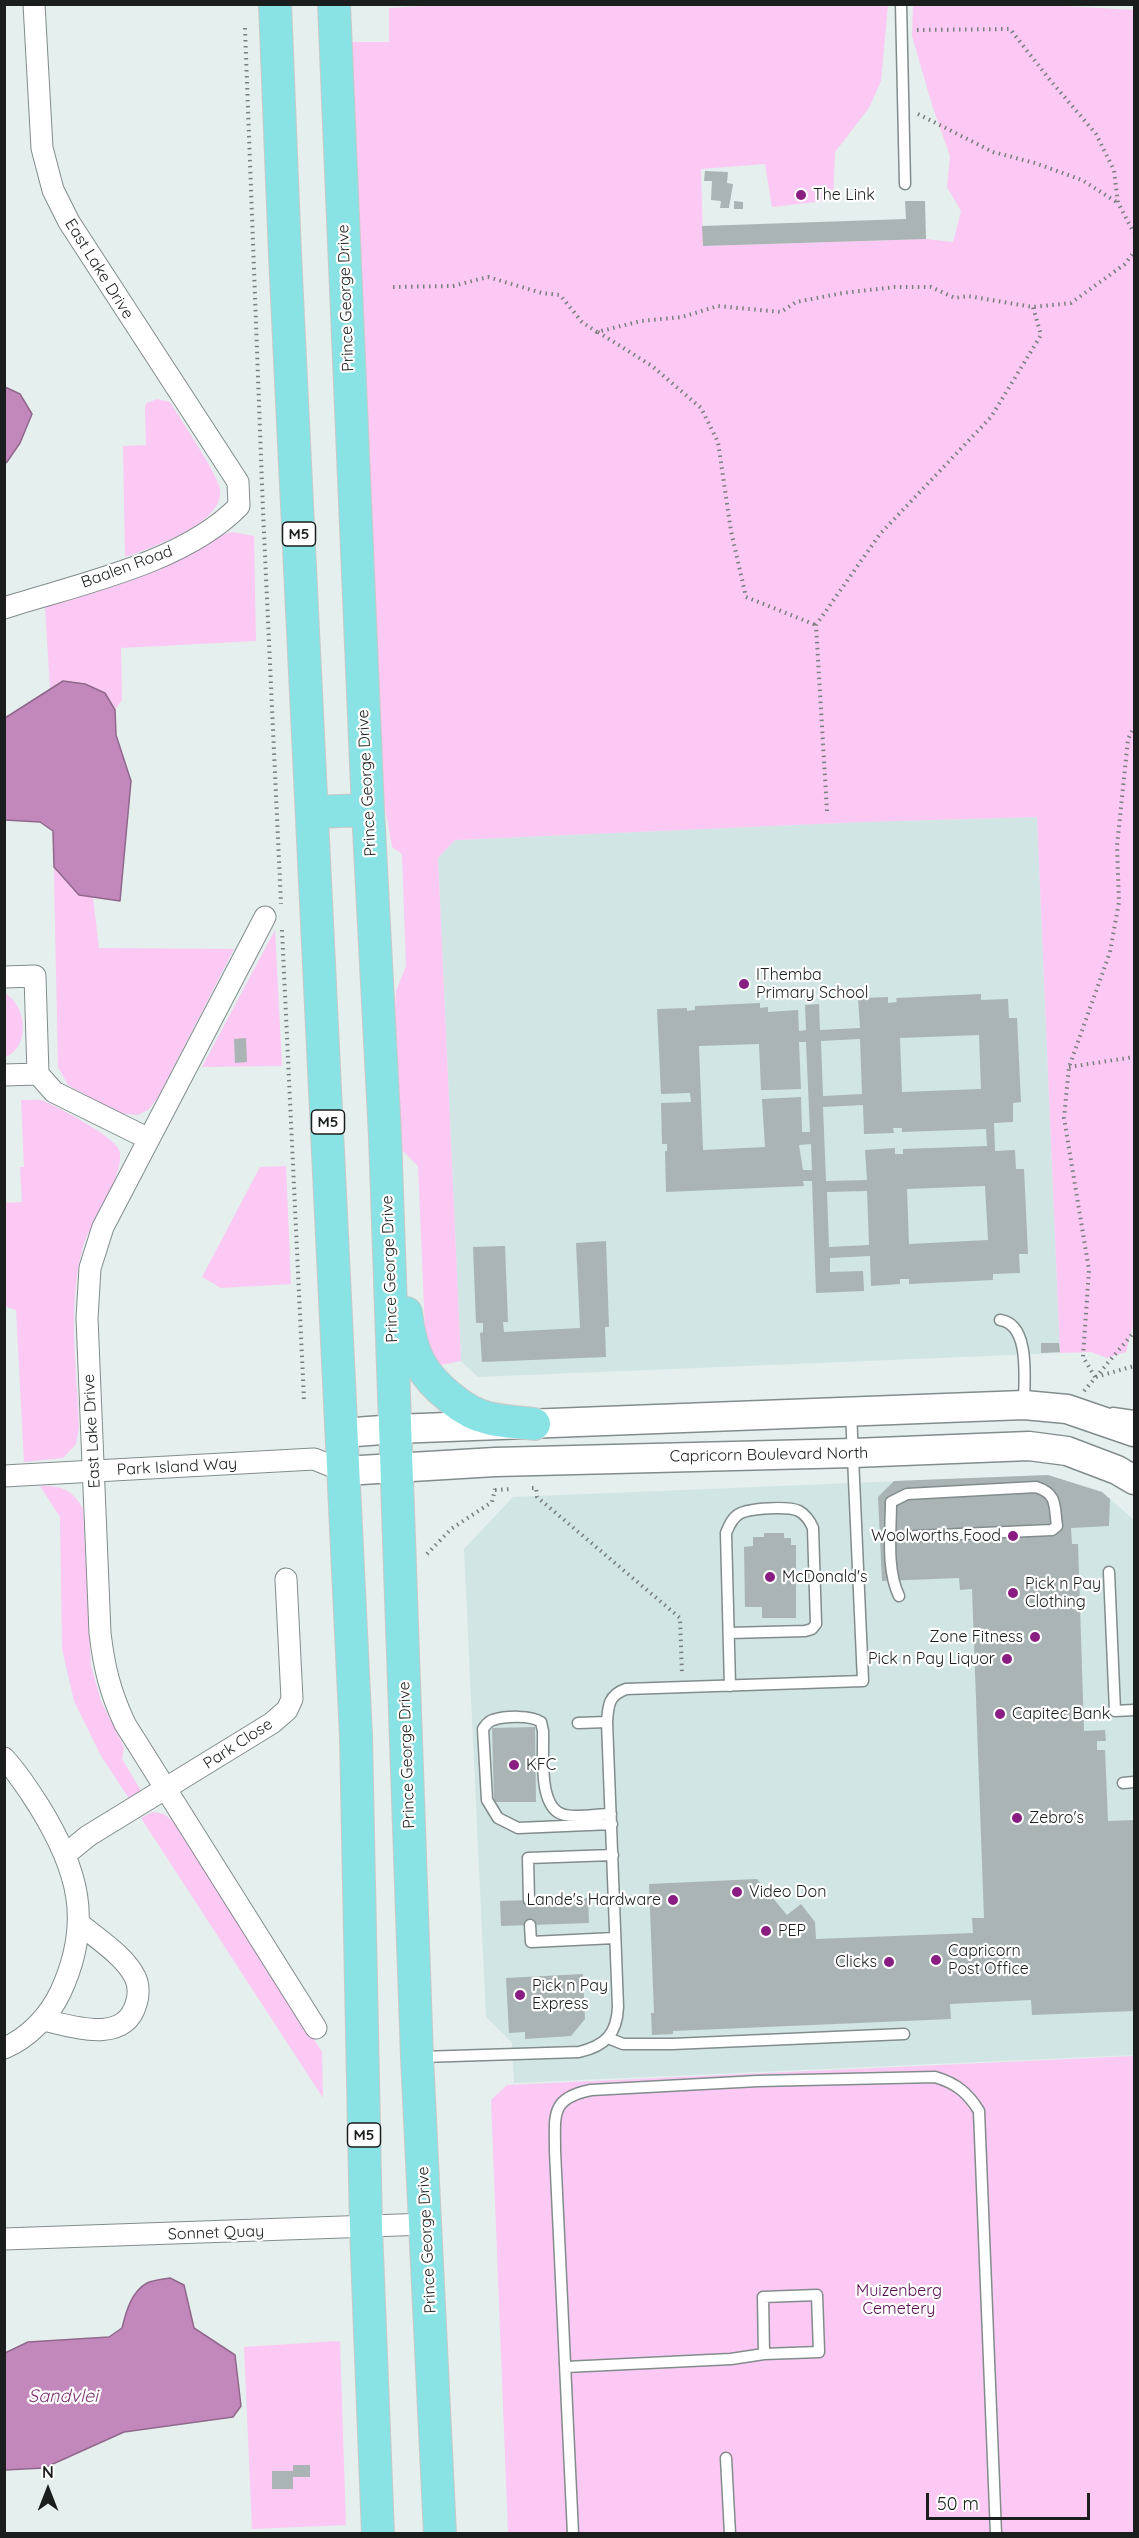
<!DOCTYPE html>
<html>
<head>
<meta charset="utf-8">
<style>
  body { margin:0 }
  #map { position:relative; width:1139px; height:2538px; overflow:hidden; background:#e4efee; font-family:Quicksand,sans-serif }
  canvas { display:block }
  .frame { position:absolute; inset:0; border:6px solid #1a1e1d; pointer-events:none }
  .north { position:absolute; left:18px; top:2460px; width:60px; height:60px; -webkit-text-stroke:4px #fff; paint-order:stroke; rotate:0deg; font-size:16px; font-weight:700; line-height:24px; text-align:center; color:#1a1e1d }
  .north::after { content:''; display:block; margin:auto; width:21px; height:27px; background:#1a1e1d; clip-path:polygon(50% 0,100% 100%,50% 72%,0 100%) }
  .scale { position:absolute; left:926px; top:2493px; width:164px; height:27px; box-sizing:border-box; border:3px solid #1a1e1d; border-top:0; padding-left:8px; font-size:18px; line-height:21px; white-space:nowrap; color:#1a1e1d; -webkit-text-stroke:4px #fff; paint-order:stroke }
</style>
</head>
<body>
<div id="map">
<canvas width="1139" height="2538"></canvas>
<div class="frame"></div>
<div class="north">N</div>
<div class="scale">50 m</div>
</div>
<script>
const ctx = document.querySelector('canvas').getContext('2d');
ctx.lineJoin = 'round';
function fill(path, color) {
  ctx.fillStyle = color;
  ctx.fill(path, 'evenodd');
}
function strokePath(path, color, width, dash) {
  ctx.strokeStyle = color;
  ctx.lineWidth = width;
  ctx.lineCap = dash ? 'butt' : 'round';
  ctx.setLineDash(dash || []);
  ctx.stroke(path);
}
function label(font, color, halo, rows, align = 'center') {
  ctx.font = font + ' Quicksand,sans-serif';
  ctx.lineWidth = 4.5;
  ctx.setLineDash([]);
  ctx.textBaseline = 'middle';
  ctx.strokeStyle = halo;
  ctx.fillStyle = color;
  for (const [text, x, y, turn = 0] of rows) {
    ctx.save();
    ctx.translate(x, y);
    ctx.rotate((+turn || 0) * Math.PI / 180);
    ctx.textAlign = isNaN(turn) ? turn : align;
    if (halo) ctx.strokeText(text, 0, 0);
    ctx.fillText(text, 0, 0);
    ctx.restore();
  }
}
fill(new Path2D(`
  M1037,817L1060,1353L478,1377L461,1361L438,858L455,840L863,822Z
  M1048,1475L1102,1492L1134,1520V2055L514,2083L512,2043L486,2017L464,1549L513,1497Z`), '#d1e5e5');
fill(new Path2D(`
  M460,4L888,5L881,81L869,108L835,152L833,200L772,207L765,164L701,169L703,246L926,239L953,242L961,211L947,187L950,156L932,105L912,36L913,5L1031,4L1134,10V1322L1126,1352L1107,1358L1091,1352L1060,1353L1037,817L863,822L455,840L438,858L461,1361L440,1365L431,1349L425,1330L418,1166L403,1151L395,1131L392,1051L396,991L406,966L402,854L392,847L378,767L347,42H389V8Z
  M157,399L170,402C180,419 218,474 220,490C224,524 150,548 125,557L123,446L146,445L145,407L147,403Z
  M232,532L254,536L256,641L121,648L122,700L115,710L116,735L131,781L120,901L93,897L99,948L234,949L157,1099L148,1110L138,1115L117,1113L68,1085L58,1067L53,831L40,822L5,820V718L50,689L45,607C86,595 129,584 167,566C188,556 211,537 232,532Z
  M275,930L282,1066L202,1067Z
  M4,993C27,1004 31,1048 5,1057Z
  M21,1100C28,1100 37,1099 44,1101C58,1107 115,1137 119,1150C127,1172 90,1223 83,1247C67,1305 77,1369 79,1428L76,1444L63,1458L24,1462L16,1310L4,1306L5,1203L22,1202L20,1167H24Z
  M286,1166L291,1284L221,1288L202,1277L260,1167Z
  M40,1486C61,1485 73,1490 83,1509L91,1666L101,1701L124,1747L122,1759L140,1789V1792L130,1800L101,1756L74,1701L62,1649L60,1517Z
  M153,1812L164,1814L174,1822L322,2052L323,2098L141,1818Z
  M1134,2056V2533H508L491,2100L507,2085Z
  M336,2341L340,2342L346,2525L252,2529L244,2347Z`), '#fbc9f3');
const water = new Path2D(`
  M5,387L20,394L32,414L20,443L7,462L5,463Z
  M63,681L85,684L105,693L115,710L116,735L131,781L120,901L79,895L54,867L53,831L40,822L5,820V718Z
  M170,2278L184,2285L194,2328L235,2355L241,2406L233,2417L124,2432L44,2468L5,2470V2353L28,2342L109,2337L122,2328C126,2312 131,2292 147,2283C153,2280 163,2279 170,2278Z`);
fill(water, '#c388bb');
strokePath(water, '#90688c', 1.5);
fill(new Path2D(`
  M705,171L728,172L727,183L733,184L729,208H720L721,201L711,200L712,181H704Z
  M734,201L743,202V209H734Z
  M905,201H925L926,239L703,246L702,226L906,219Z
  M981,994V1000L1008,999L1009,1018H1017L1021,1102L1013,1103V1122L994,1123L995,1151L1015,1150L1016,1169H1024L1028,1254H1019L1020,1273L993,1274V1280L909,1284V1279H900V1284L871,1286L870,1256L830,1258V1272L863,1271L864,1291L816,1293L812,1181H803L804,1186L666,1192L665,1151H667V1144H662L661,1103L691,1102L690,1093L661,1094L657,1009L687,1008V1011L695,1010V1006L760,1003V1008L768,1007V1012L798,1010L799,1031L806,1030L805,1005L819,1004L820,1030L860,1028L858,998L888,997V1003L897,1002L896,998ZM979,1035L981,1089L902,1092L900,1038ZM860,1039L862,1094L823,1096L821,1041ZM799,1042H806L810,1132H802L801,1097L762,1099L765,1147L703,1150L699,1046L759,1044L761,1090H771L801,1089ZM863,1105L864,1134L894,1133L893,1128H902V1132L986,1129L987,1146L903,1149V1154H895V1148L865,1150L867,1180L826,1181L823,1107ZM811,1144L812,1170H803L799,1145ZM985,1186L988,1240L909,1244L907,1189ZM867,1191L869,1245L829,1247L827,1192Z
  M246,1038L247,1062L235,1063L234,1039Z
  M606,1241L609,1327H605L606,1357L482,1362L480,1333L483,1332V1323H476L473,1247L505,1246L508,1322H503L504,1332L580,1328L576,1243Z
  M1041,1343H1059L1060,1352L1041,1353Z
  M1048,1475L1102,1492L1110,1499L1109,1526L1071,1528L1072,1544H1078L1084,1731L1105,1730L1106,1741H1097V1750H1105L1108,1821L1134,1820V2011L1032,2015L1031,2000L950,2004L951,2019L673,2031V2034L652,2035L651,2013H654L649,1884L757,1879L787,1915L801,1904L815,1922L816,1939L973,1933L972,1918H984L972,1589L960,1590L959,1578L882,1581L878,1497L894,1481Z
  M764,1533H784V1538H791V1545H796V1618H762V1607H745L744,1547L753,1546V1537H764Z
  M535,1727L536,1802H494L492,1728Z
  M588,1898L589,1923L501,1926L500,1901Z
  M583,1974L585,2019L571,2036L525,2039V2032L509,2033L506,1978Z
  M293,2465H310V2477H293V2489H272V2471H293Z`), '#aab4b4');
const lane = new Path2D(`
  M901,4L905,184
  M1000,1320C1031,1324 1024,1381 1024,1404
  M1113,1413L1134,1416
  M1109,1572L1115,1711L1134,1710
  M899,1596C886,1569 891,1532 891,1502L907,1494L1036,1487C1058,1494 1054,1506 1057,1526L1052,1530L915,1536
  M729,1633L805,1631L812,1629L816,1624L813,1528C810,1521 806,1515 799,1511C788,1506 749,1508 739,1514C732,1518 729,1526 726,1533L730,1686
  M578,1723L607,1722
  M1123,1783L1134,1782
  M611,1814C597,1814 579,1818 565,1815C537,1810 544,1752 543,1731L541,1722C531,1715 505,1716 493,1720C488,1721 486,1725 483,1729L487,1800L498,1818L518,1828L612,1824
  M529,1900L528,1858L613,1855
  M530,1925L531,1942L615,1938
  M608,2038L623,2044H672L904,2034
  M421,2057L579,2052C605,2046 617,2034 618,2007L607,1722C608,1705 609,1695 626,1689L863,1681L851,1412
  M817,2295L819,2352L764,2354L763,2297Z
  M566,2367L731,2359L764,2354
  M726,2458L730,2534
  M573,2534L555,2151C555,2115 550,2098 591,2090L758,2081L935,2077C956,2083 968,2093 979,2111L996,2534`);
const street = new Path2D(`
  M4,608C79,584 184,563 239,506L238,482L69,222L53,190L42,148L34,4
  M265,917L103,1227L90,1268L87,1318L100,1633C104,1667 110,1692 125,1724L316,2028
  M4,977L35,976L38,1074L54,1092L149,1139
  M4,1075L38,1074
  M4,1476L314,1459L344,1471
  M4,1758C18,1773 28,1789 39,1806C78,1869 93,1921 61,1991C50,2015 29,2038 4,2048
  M66,1854L88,1836L272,1723L287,1710L292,1699L286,1579
  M43,2020C72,2026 124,2045 136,2004C139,1996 139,1985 135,1977C124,1955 97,1939 79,1923
  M4,2239L427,2224`);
const secondary = new Path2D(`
  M342,1433L395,1429L1024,1405L1067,1409L1134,1432
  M344,1471L495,1462L853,1453L1029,1446L1067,1451L1117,1470L1134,1480`);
const primary = new Path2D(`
  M275,4L285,255L356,1736L366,2228L378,2534
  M334,4L368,810L385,1136L417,2057L440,2534
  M313,812L368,810
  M406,1313C411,1353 420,1374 452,1399C463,1408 475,1415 488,1418C503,1422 519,1422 534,1424`);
strokePath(lane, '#828c8c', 13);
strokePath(street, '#828c8c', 23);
strokePath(secondary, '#828c8c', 31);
strokePath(primary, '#c8c9c9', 34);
strokePath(new Path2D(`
  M245,28L263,511L281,904
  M917,30L1010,29L1050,80L1096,134L1114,170L1118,203L1134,233
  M918,114L993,152L1035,163L1082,180L1118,203
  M393,287L453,286L488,277L542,293L560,295L582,322L597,332L641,321L682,317L718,306L781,312L796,302L843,293L895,287H931L955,298L968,296L1033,307L1071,303L1125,264L1134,252
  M598,332L652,366L701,408L718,442L731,531L746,597L816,625
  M827,811L816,625L880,534L991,417L1041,335L1033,307
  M282,930L304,1400
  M1069,1067L1134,1057
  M1095,1377L1083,1357L1089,1270L1064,1118L1069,1067L1110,952L1119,902L1117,846L1128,739L1134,727
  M1096,1377L1134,1366
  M1084,1391L1134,1332
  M532,1488H536L537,1497L680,1618L682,1674
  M495,1490L512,1489
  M427,1554L451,1529L492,1502L495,1489`), '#787f7e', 4, [1.5, 4.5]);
strokePath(lane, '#fff', 10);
strokePath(street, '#fff', 21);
strokePath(secondary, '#fff', 28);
strokePath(primary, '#89e2e3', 32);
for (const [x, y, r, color] of [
  [801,195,6,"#8a1d82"],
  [744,984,6,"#8a1d82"],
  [1013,1536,6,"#8a1d82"],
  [770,1577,6,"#8a1d82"],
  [1013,1593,6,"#8a1d82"],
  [1035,1637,6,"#8a1d82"],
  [1007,1659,6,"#8a1d82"],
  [1000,1714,6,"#8a1d82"],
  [514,1765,6,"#8a1d82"],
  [1017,1818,6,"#8a1d82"],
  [737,1892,6,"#8a1d82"],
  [673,1900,6,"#8a1d82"],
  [766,1931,6,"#8a1d82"],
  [936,1960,6,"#8a1d82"],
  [889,1962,6,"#8a1d82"],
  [520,1995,6,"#8a1d82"]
]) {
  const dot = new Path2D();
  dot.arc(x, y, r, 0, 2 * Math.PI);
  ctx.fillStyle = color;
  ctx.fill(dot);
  strokePath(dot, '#fff', 2);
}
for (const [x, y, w] of [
  [299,534,33],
  [328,1122,33],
  [364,2135,33]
]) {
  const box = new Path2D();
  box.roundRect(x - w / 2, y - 12, w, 24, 4.5);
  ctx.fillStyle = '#fff';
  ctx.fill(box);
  strokePath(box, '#1a1e1d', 1.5);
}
label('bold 15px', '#1a1e1d', null, [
  ["M5",299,534],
  ["M5",328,1122],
  ["M5",364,2135]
]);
label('16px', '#1a1e1d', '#fff', [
  ["The Link",813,195],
  ["IThemba",756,975],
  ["Primary School",756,993],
  ["Woolworths Food",1001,1536,"right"],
  ["McDonald's",782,1577],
  ["Pick n Pay",1025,1584],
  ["Clothing",1025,1602],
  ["Zone Fitness",1023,1637,"right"],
  ["Pick n Pay Liquor",995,1659,"right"],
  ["Capitec Bank",1012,1714],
  ["KFC",526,1765],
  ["Zebro's",1029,1818],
  ["Video Don",749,1892],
  ["Lande's Hardware",661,1900,"right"],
  ["PEP",778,1931],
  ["Capricorn",948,1951],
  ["Post Office",948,1969],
  ["Clicks",877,1962,"right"],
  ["Pick n Pay",532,1986],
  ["Express",532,2004]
], 'left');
label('16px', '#1a1e1d', '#fff', [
  ["East Lake Drive",99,269,58],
  ["Prince George Drive",346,298,-92],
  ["Baalen Road",127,567,-20],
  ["Prince George Drive",367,783,-93],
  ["Prince George Drive",390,1269,-92],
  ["East Lake Drive",92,1431,-93],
  ["Capricorn Boulevard North",769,1455,-1],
  ["Park Island Way",177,1467,-3],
  ["Park Close",238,1744,-33],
  ["Prince George Drive",407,1755,-92],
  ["Sonnet Quay",216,2233,-2],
  ["Prince George Drive",427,2240,-93]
]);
label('16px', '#560f51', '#fff', [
  ["Muizenberg",899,2291],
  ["Cemetery",899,2309]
]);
label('italic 18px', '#7b3474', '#fff', [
  ["Sandvlei",63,2397]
]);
</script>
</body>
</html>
